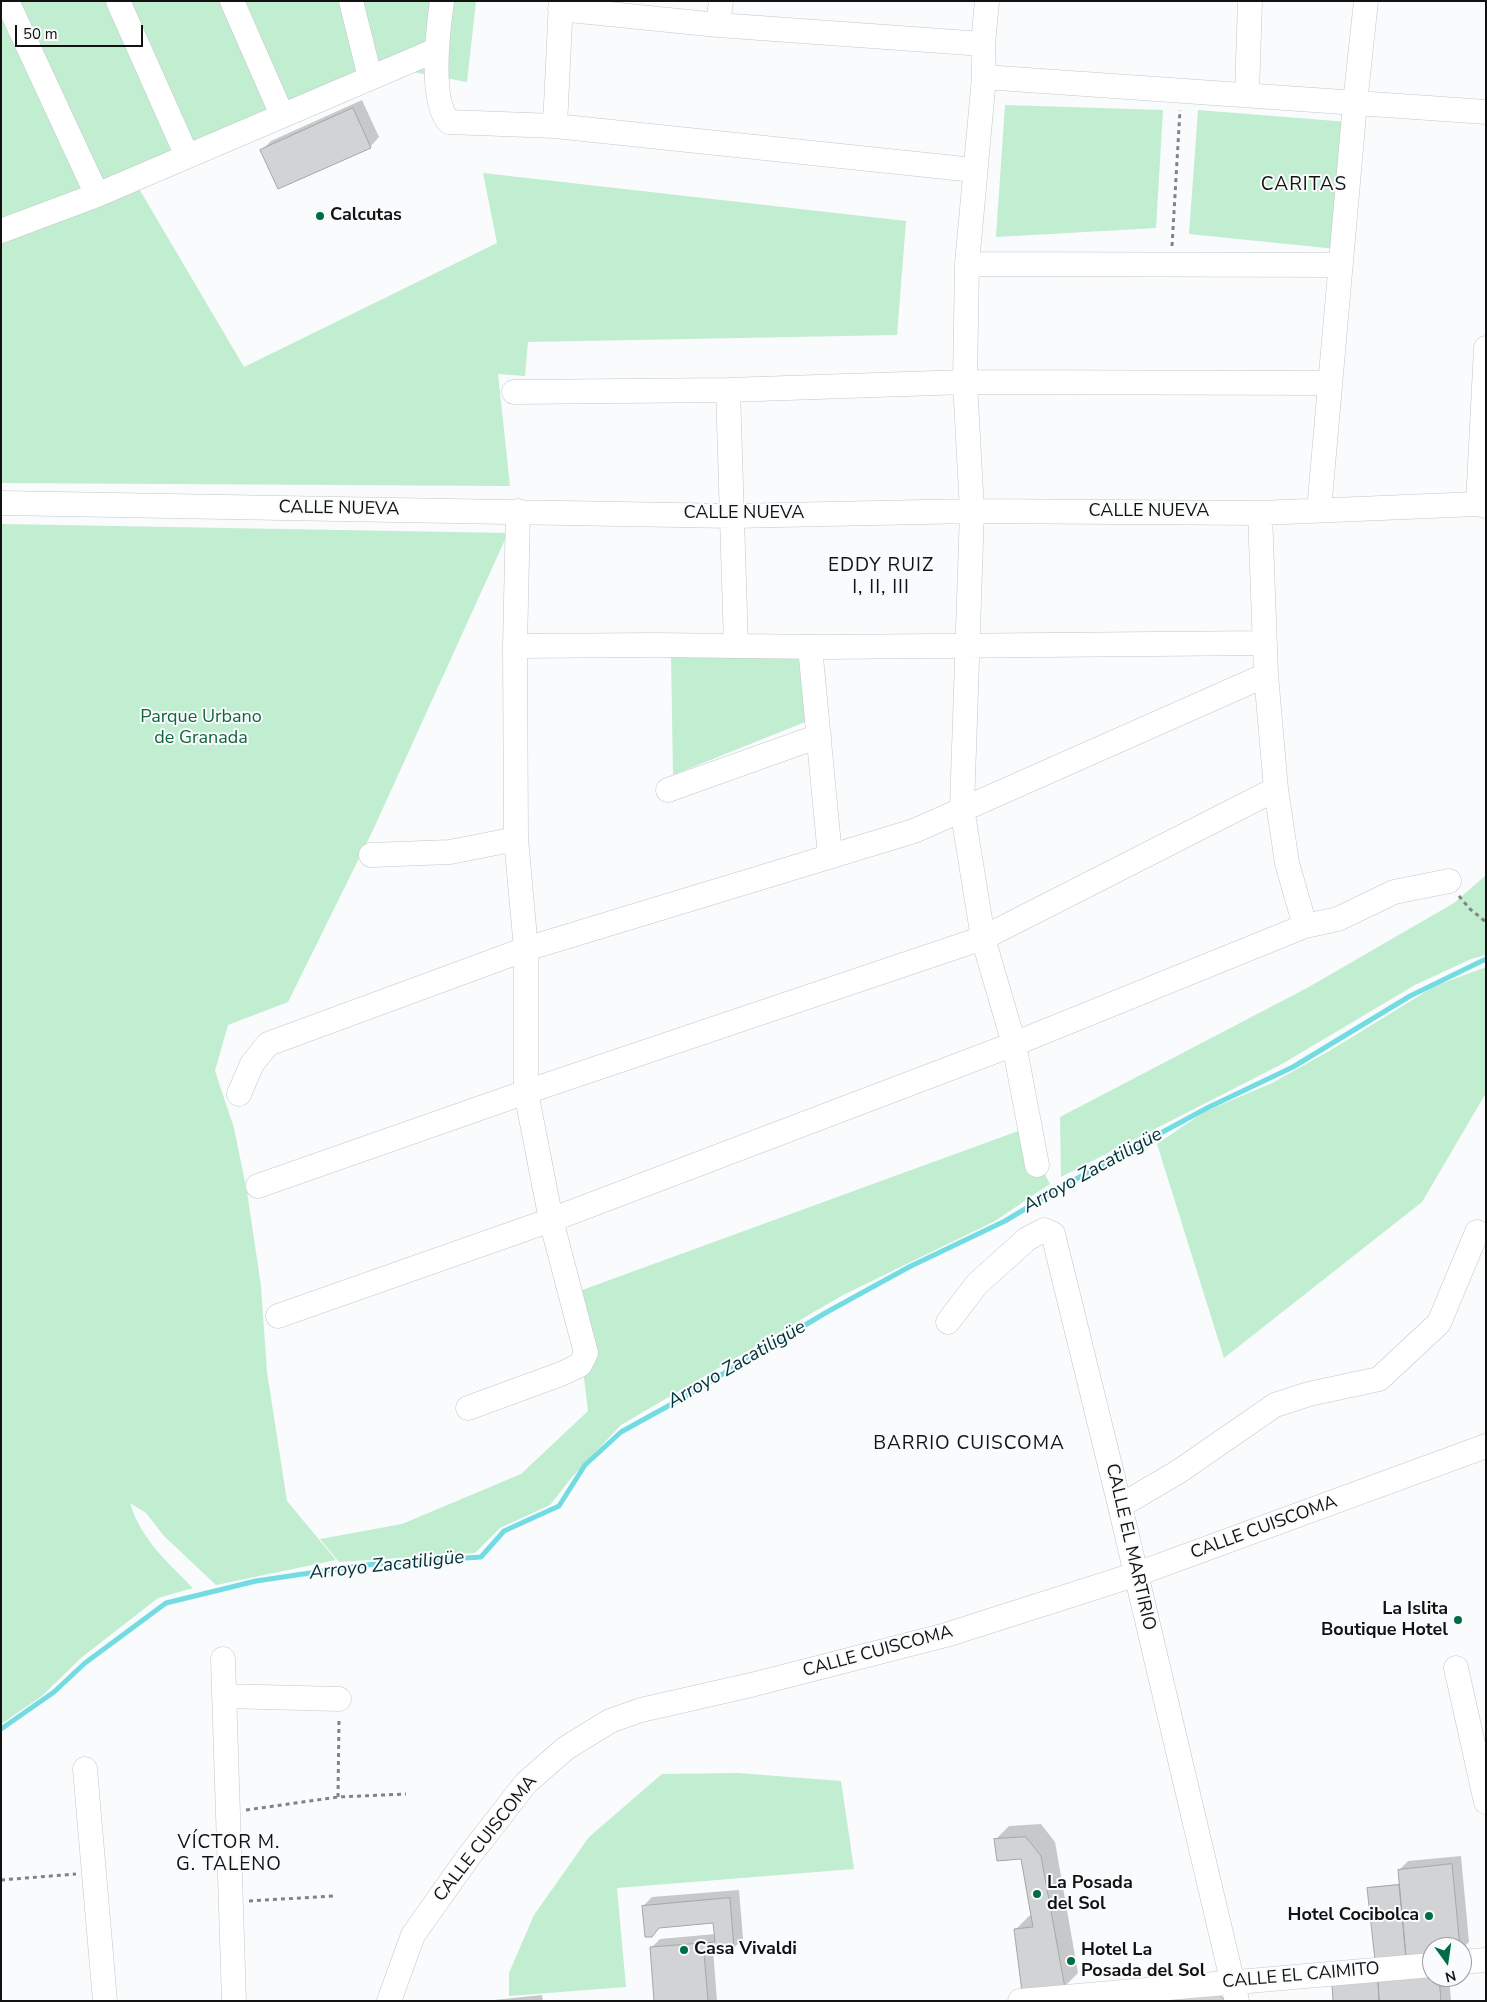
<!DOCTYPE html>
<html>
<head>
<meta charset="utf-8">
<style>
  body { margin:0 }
  #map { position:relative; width:1487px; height:2002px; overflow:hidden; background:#f9fbfc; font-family:"Nunito Sans",sans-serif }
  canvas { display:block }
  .frame { position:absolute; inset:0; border:2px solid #121213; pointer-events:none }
  .north { position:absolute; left:1422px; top:1937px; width:50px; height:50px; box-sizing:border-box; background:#f9fbfc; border:1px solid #9d9e9f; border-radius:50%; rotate:166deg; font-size:14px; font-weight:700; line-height:20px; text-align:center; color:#121213 }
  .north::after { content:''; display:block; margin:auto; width:18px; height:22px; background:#006c44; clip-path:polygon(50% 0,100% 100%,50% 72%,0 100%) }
  .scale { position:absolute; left:15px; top:25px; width:128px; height:22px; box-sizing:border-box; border:2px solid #121213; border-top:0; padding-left:6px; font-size:15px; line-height:18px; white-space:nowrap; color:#121213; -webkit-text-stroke:4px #f9fbfc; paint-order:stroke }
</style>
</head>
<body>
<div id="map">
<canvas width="1487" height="2002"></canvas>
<div class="frame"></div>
<div class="north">N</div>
<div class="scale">50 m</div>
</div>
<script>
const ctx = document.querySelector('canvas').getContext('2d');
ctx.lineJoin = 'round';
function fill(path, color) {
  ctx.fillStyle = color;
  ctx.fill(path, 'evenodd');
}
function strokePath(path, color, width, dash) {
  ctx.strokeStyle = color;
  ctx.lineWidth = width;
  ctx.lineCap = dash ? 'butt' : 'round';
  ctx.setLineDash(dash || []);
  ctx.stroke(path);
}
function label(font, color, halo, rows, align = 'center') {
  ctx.font = font + ' "Nunito Sans",sans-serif';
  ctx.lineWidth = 4;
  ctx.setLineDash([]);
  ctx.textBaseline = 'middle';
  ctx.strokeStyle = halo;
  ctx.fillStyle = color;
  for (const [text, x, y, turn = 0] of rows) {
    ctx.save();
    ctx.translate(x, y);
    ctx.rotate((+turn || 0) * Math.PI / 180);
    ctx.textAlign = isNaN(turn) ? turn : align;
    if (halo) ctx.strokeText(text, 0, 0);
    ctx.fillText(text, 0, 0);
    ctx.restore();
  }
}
fill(new Path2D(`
  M1,1H476L467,82L413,72L138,187L244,367L497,243L483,173L906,221L897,335L528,342L525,376L498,374L510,486L1,483Z
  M1005,105L1163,110L1156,228L996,237Z
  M1198,110L1348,122L1336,249L1189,234Z
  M1,524L508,533L374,828L288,1002L228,1025L215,1071L234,1128L247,1192L261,1286L267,1372L287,1501L336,1560L216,1585L164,1536L146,1513L130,1503C141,1539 167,1562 193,1588L158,1598L81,1658L42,1696L1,1724Z
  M671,654H802L810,720L673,775Z
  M1486,875V955L1471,959L1415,985L1282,1064L1061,1177L1060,1117L1307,988L1454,903Z
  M1486,967V1093L1422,1202L1224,1358L1157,1144L1204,1112L1272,1083L1331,1050L1435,986Z
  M1021,1130L1050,1184L995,1221L843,1295L621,1425L572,1477L550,1505L500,1528L475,1553L339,1562L320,1539L402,1524L521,1474L588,1411L574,1293Z
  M738,1773L841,1781L854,1869L617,1888L626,1987L509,1996V1973L534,1915L589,1837L662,1774Z`), '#c1edd1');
fill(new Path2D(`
  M362,100L379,137L370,147L262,150L271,141Z
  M1041,1824L1055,1842L1078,1973L1064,1987L1015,1930L1029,1916L1032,1915L1022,1857L995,1840L1009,1826Z
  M1461,1856L1469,1942L1462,1949V1947H1432V1953L1407,1954L1405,1956L1369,1889L1371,1887L1400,1884L1399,1870L1408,1861Z
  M739,1890L743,1938L734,1948L713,1949L717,2001H655L651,1948L660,1939L715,1934V1922L643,1906L652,1897Z
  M1432,1977H1449L1451,2001H1334Z
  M542,1995L543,2001H484Z`), '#0003');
strokePath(new Path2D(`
  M1,1729L54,1692L85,1663L166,1603L256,1581L330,1570L375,1564L481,1557L504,1531L559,1506L585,1465L621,1432L679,1400L827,1312L909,1267L1005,1221L1065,1185L1207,1108L1293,1067L1410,996L1486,959`), '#73dce3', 5);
const building = new Path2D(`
  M353,108L371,148L278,189L260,150Z
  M1026,1837L1041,1856L1065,1988L1022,1992L1014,1929L1033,1927L1021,1859L997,1861L994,1839Z
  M1452,1864L1460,1947H1432V1955L1406,1957L1398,1870Z
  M1399,1885L1406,1957L1375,1960L1367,1888Z
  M730,1898L734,1949L704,1952L708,2001H654L650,1947L715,1942L713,1923L659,1928L652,1937H645L642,1906Z
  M1432,1976L1439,1977L1441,2001H1379L1378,1980Z
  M1378,1980L1379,2001H1333L1332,1985Z
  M1218,1994L1226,2001H1157Z`);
fill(building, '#d1d3d4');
strokePath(building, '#a4a6a8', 1);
const minor = new Path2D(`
  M7,1L97,195
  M118,1L187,156
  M232,1L282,115
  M351,1L370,77
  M442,1C438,29 429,101 449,122L555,126L974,170
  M987,1L983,44L984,77L967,264L965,382L972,511L962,808L983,938L1014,1044L1037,1165
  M560,9L718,25L983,44
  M718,25L721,1
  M984,77L1486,112
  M1247,95L1250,1
  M555,126L561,1
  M1,231L97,195L436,50
  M967,264L1340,265
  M728,390L736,646
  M514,392L728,390L965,382L1330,383
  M1,503L732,516L972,511L1260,513L1478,504L1486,506
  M1478,504L1486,348
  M1319,510L1355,103L1366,1
  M1260,513L1266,675L1276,789L1287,863L1305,926
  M515,646L656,645L824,647L1264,643
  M810,647L830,856
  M668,790L819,736
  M371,855L450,852L516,839
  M239,1094L252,1064L268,1044L526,949L914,831L1266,675
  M258,1186L526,1092L983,938L1276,789
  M278,1316L551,1220L1014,1044L1305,926L1338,919L1394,892L1449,881
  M948,1322L977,1284L1027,1239L1044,1230L1053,1234L1120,1506L1237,2001
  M468,1408L561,1374L580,1365L586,1353L551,1220L526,1092V949L516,839L515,646L518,511
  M1120,1506L1178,1472L1275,1405L1309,1394L1379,1379L1439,1323L1477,1232
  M223,1659L234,2001
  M1456,1668L1486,1802
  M224,1696L339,1699
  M85,1769L105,2001
  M1462,1962L1486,1960
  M389,2001L413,1935L469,1856L526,1783L566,1748L610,1721L641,1710L751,1685L946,1635L1137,1574L1486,1446
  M1020,2001L1432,1965`);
strokePath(minor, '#c4c6c7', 25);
strokePath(new Path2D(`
  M1172,246L1180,110
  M1459,896L1470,909L1486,922
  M338,1797L339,1718
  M246,1810L338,1797L406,1794
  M1,1880L76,1874
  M249,1901L333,1896`), '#828384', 3, [4, 4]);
strokePath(minor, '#fff', 24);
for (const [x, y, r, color] of [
  [320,216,5,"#006c44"],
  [1458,1620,5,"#006c44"],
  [1037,1894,5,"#006c44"],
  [1429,1916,5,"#006c44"],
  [684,1950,5,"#006c44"],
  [1071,1961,5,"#006c44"]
]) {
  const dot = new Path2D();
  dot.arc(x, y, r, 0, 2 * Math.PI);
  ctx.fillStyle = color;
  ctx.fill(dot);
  strokePath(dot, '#f9fbfc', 2);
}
label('bold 18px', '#121213', '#f9fbfc', [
  ["Calcutas",330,216],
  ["La Islita",1448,1610,"right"],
  ["Boutique Hotel",1448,1631,"right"],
  ["La Posada",1047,1884],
  ["del Sol",1047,1905],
  ["Hotel Cocibolca",1419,1916,"right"],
  ["Casa Vivaldi",694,1950],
  ["Hotel La",1081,1951],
  ["Posada del Sol",1081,1972]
], 'left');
label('18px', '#121213', '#f9fbfc', [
  ["CALLE NUEVA",339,509,1],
  ["CALLE NUEVA",1149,512],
  ["CALLE NUEVA",744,514],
  ["CALLE CUISCOMA",1264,1528,-20],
  ["CALLE EL MARTIRIO",1130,1547,77],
  ["CALLE CUISCOMA",878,1652,-15],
  ["CALLE CUISCOMA",486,1839,-52],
  ["CALLE EL CAIMITO",1301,1976,-5]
]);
label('18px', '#10673f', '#f9fbfc', [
  ["Parque Urbano",201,718],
  ["de Granada",201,739]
]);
ctx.letterSpacing = '1px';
label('19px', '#121213', '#f9fbfc', [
  ["CARITAS",1304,185],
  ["EDDY RUIZ",881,566],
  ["I, II, III",881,588],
  ["BARRIO CUISCOMA",969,1444],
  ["VÍCTOR M.",229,1843],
  ["G. TALENO",229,1865]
]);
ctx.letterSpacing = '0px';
label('italic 19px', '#003336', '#f9fbfc', [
  ["Arroyo Zacatiligüe",1093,1171,-29],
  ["Arroyo Zacatiligüe",737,1365,-30],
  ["Arroyo Zacatiligüe",387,1566,-6]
]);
</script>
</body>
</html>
